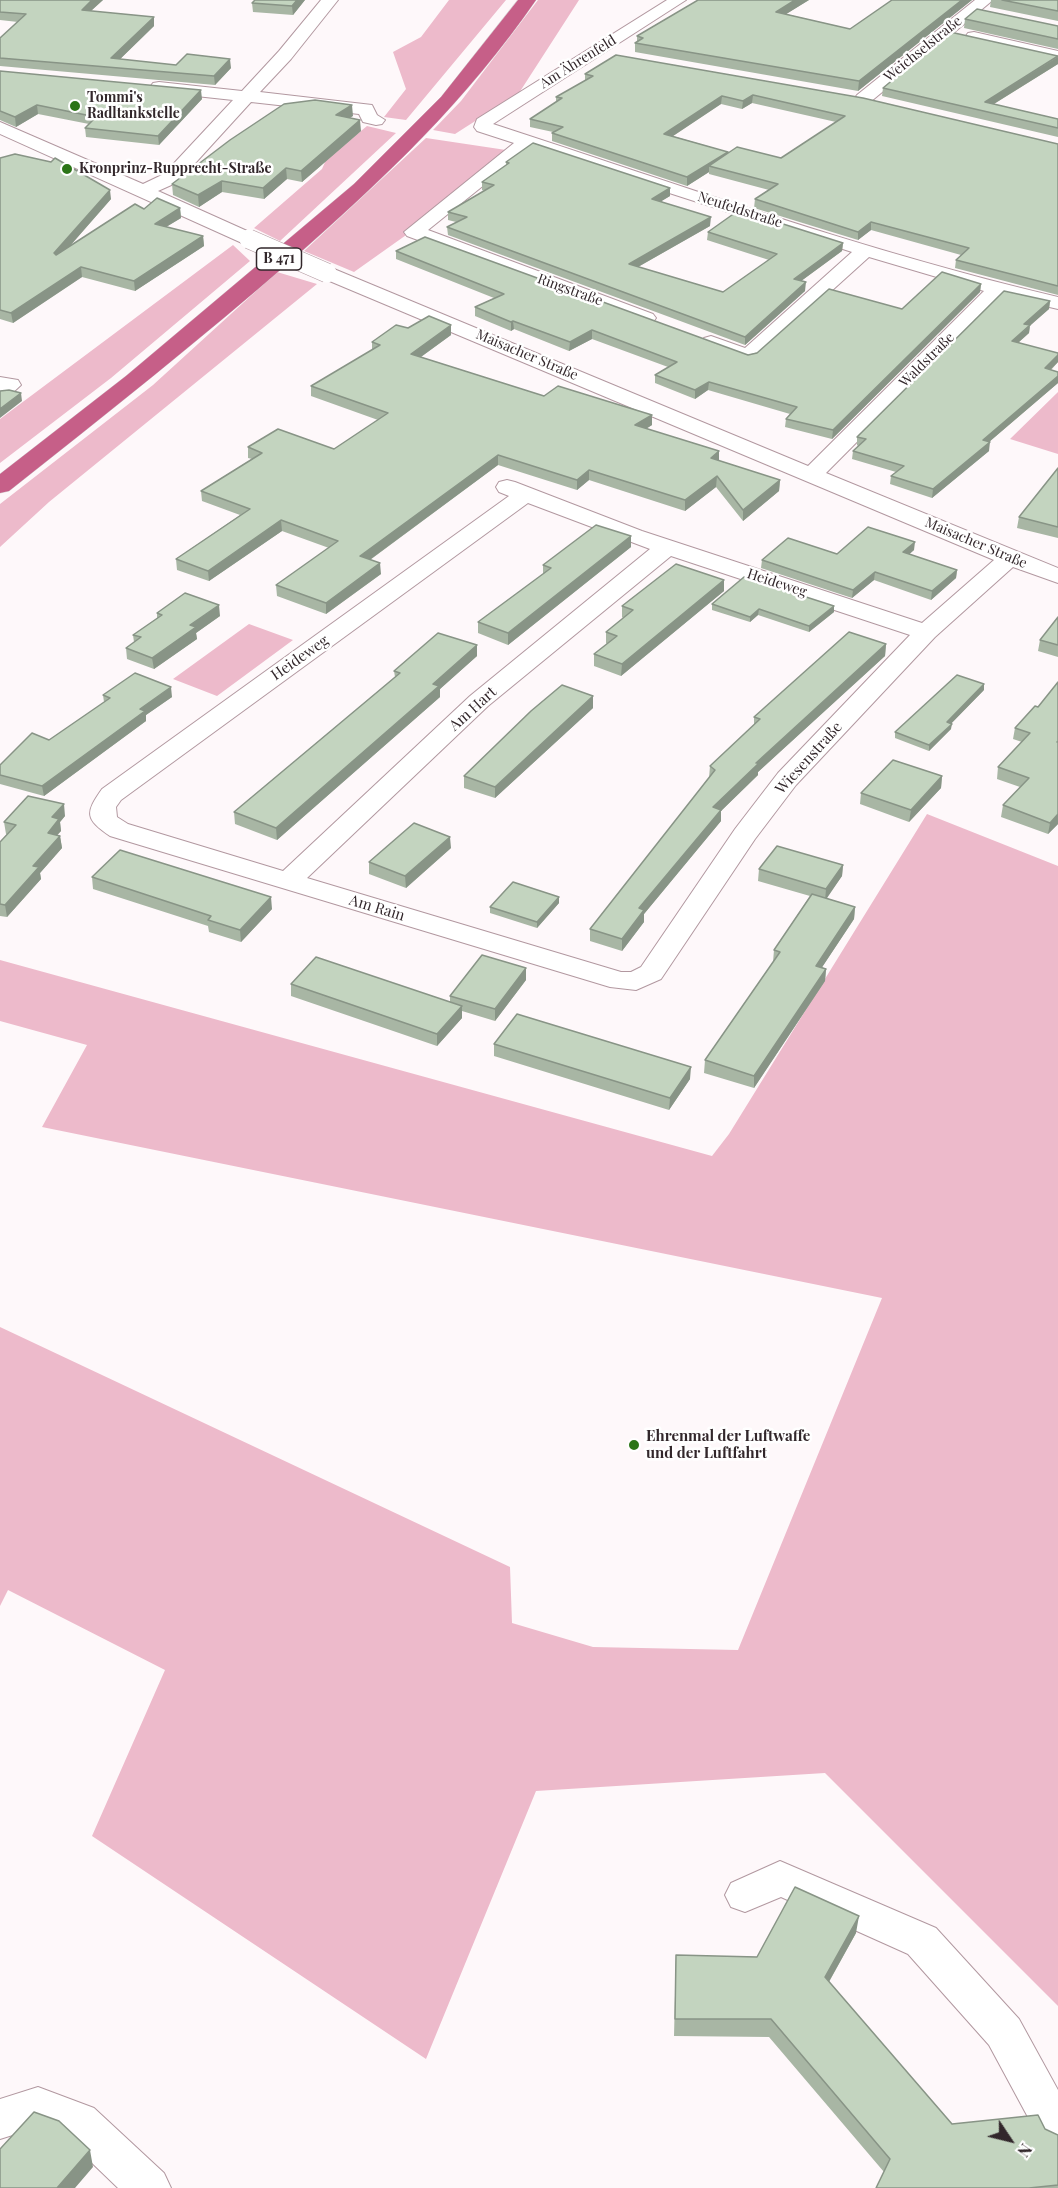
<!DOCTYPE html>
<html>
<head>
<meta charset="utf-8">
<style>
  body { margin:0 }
  #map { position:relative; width:1058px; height:2188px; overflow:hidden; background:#fef8fa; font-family:"Playfair Display",serif }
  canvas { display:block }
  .north { position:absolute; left:980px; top:2110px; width:60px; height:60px; -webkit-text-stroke:4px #fff; paint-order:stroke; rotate:125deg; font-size:16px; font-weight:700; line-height:24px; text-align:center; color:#32272b }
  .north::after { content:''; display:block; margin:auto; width:21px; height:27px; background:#32272b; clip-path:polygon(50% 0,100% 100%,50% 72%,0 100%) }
</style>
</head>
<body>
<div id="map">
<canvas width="1058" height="2188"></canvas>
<div class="north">N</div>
</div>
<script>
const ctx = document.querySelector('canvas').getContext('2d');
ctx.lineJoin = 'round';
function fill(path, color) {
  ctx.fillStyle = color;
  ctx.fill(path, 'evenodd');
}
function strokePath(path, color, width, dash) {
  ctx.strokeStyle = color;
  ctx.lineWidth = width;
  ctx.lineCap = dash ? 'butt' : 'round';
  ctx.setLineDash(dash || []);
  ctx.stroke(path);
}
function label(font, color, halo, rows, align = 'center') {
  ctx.font = font + ' "Playfair Display",serif';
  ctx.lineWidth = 5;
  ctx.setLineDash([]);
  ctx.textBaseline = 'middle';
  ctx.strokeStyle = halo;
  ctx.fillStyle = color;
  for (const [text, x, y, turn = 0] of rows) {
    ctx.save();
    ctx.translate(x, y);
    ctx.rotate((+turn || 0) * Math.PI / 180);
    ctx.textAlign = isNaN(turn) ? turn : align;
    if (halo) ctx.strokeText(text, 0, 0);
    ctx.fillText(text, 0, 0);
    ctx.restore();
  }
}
fill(new Path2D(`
  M449,0H506L406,120L384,117L406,89L393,52L421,37Z
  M538,0H579L519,93L455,134L433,130L461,101Z
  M367,126L396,133L280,241L254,228L322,169L326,160Z
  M426,138L506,150L409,233L354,272L304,251Z
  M233,245L250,261L111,378L0,463V419Z
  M277,272L317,284L49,502L0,547V504L153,385Z
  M1058,392V454L1010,439Z
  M249,624L293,640L217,696L173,679Z
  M927,814L1058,866V2006L825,1773L536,1791L426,2059L92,1836L165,1670L8,1590L0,1606V1327L510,1567L512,1623L593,1647L738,1650L882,1298L42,1127L87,1045L0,1021V960L712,1156L729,1134Z`), '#edbacb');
const street = new Path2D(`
  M321,0H338L291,59L260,92L372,105L377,115L385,120L382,124L376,125L363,122L359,114L251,102L178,182L158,191L256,235L259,239L256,243H242L0,134V122L143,184L164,174L233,100L159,92L153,91L150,87L153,83L159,82L242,91L279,51Z
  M667,0H686L493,124C680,185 867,252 1058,297V309L1002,296L826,473L1058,568V583L1013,567L935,637L796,785L755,839L661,979L636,990L610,987L110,836C85,819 85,813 102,789L509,496L499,492L496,487L499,482L507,480L515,482L642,531L922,623L994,560L320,277L317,273L320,269H334L808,466L984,291L869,257L755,360C739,365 719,352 704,346L701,342L704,338L711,336L745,348L852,252L530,148L428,230L653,314L656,318L653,322H639L407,236L404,232L514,143L477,131L474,127L477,119ZM528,503L650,549L470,696L283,871L128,824L117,817L116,807L121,800ZM671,556L910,635L778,773L735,829L641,967L631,972H621L307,878L488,706Z
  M975,0H993L869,103H857L854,99L857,95Z
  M974,32L1058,51V61L968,41L965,37L968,33Z
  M0,377L18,380L21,385L8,397L0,398Z
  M780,1861L936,1928L1019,2019L1058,2090V2151L1043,2145L989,2045L908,1954L781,1897L745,1912L731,1907L725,1895L731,1883Z
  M38,2087L94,2108L164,2173L171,2188H118L64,2136L38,2127L0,2139V2099Z`);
const highway = new Path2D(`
  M518,0H536C467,100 385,178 294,258C201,339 105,415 9,491L0,493V474L126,376L354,184L441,97Z`);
strokePath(street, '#b298a0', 2);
strokePath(highway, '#d6d4d5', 1);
fill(street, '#fff');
fill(highway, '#c65f88');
const streetBridge = new Path2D(`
  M249,239L327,273`);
strokePath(streetBridge, '#b298a0', 20, []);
strokePath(streetBridge, '#fff', 19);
fill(new Path2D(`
  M0,0H103L91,11L154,17V26L120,59L176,65L231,68L215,85L0,66V38L18,22L0,20Z
  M255,0H305L293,15L253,12L252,3Z
  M698,0H809L786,14L850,29L892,0H972L858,91L635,52V43L637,42V36Z
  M991,0H1058V21L990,7Z
  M965,19L1058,26V49L964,28Z
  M616,55L1058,144V295L955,268L956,260L961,255L871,230L858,240L754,208L755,199L769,190L709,174V172L687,186L552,141V133L553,132L530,127V119L556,103V97L585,81V74ZM752,103L836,122L781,158L728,152L673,136L721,104L742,109Z
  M1058,56V64L994,104L1058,119V137L882,96L883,88Z
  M0,71L202,99L159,145L86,137L85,128L89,124L38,114L16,127L0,120Z
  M353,116L349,118L361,131L302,182L287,179L264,199L222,192L199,207L173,195L172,184Z
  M0,158L111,199L69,247L144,209L180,208L181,218L166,227L203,236L204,246L135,291L82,277L13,323L0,319Z
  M506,162L670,196L661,201L710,226L638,267L723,292L769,260L707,240L708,232L843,243L842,251L801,281L805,291L745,345L448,235L447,227L456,222L448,220V212L485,191L482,190V182L506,165Z
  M396,251L748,355L902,309L981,284L980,292L832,439L785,427L786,419L790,414L708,390L695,399L655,383V375L668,367L592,339L569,351L514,329L511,331L475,316V307L494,298L396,259Z
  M1050,301L1049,309L1030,325L1029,333L1018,343L1058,362L1051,370L1058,383L989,442V451L932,498L890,484L891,476L896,472L852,459L853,451L858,446L857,445V437Z
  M408,328L451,335L421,357L544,396L652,425L646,429L719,451V461L780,480L779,491L743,521L716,487L685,511L589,480L577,490L498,465L370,560L381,574L326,614L277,596L276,585L329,548L282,531L209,581L177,570L176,559L240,515L202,501L201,491L252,459L248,458V447L334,449L378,420L311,396V386L372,350V342Z
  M1058,468V538L1017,528L1019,517Z
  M631,536V547L508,645L478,633V622L543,574V565Z
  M914,550L909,554L957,570L956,578L931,600L874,580L852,598L761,568L762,560L837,554Z
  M724,580V591L621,676L594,666V654L607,644L606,643V632L623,618L622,617V606Z
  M712,604L834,612L809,632L758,615L750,622L712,610Z
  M157,613L220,616L196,633L197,639L154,669L127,659L126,648L134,642L133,635L157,618Z
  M1058,617V657L1038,651L1040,640Z
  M886,644L885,656L758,772V775L721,811V821L644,914V922L622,951L590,941V929L709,778L710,766L754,725V717Z
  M477,645V656L440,689V697L277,840L235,824L234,812L395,677L394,671Z
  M984,690L951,723V729L929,751L895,738V732Z
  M103,695L172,697L146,715V721L44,796L0,784V765L49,740L104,702Z
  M593,696V708L495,798L464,788V776Z
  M1038,707L1058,824L1048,834L1001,817L1003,805L1020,787L997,779L998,767L1022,742L1013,739L1015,728Z
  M942,776L941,788L909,822L860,804L861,793Z
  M65,816L60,822L61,831L57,835L60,836L62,848L40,873L41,879L7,917L0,916V842L7,834H6L4,822Z
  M451,848L406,888L369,874V862Z
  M843,865L842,876L826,898L855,907L854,919L822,967L826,969L825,981L754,1088L704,1073L705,1060L773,962L774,950L810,896L758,881L759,869Z
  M92,877L272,909L241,942L209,932L208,926L93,889Z
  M559,897V903L537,928L490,913V907Z
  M526,980L495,1021L462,1011V1018L437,1046L291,996V984L450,1002V996Z
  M494,1044L690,1079L669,1110L494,1056Z
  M856,1933L829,1982L952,2124L1045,2129L1058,2135V2188H876L884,2172L769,2037L674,2036L676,1955L757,1957Z`), '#a8b6a4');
fill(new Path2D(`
  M92,0H103L83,18L82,10Z
  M297,0H305L293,15L292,6Z
  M795,0H809L775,21L776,12Z
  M962,0H972L858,91L859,81Z
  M154,17V26L112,67L111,58Z
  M1058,57V64L984,110L985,102Z
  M230,59L231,68L215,85L214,76Z
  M201,90L202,99L159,145L158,136Z
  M753,95L752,103L742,109L743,101Z
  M722,96L721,104L664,142V134Z
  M37,105L38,114L16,127L15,117Z
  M352,105L353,116L336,127V115Z
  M360,120L361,131L302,182L301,171Z
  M728,152L709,166V172L687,186V177Z
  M286,168L287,179L264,199L263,188Z
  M222,181V192L199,207L198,195Z
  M670,188V196L652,207V199Z
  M110,190L111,199L55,263L54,253Z
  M180,208L181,218L156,233L155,224Z
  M711,217L710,226L629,272V264Z
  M871,222V230L858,240V232Z
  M203,236L204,246L135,291L134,281Z
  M843,243L842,251L793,287L794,279Z
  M81,267L82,277L13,323L11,313Z
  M806,282L805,291L745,345V337Z
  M981,284L980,292L832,439L833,430Z
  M1050,301L1049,309L1023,332L1024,324Z
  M513,321L514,329L511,331V322Z
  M451,325V335L411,364V354Z
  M1030,325L1029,333L1011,349L1012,341Z
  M592,330V339L569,351L570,342Z
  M1058,355V362L1044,376L1045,368Z
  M1058,376V383L982,448L983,440Z
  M709,382L708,390L695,399V390Z
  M21,393L22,401L0,418V409Z
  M652,415V425L634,436L635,425Z
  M990,442L989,451L932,498L933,489Z
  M719,451V462L711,458Z
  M498,455V465L360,567V556Z
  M589,470V480L577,490V480Z
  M717,476L716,487L685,511V500Z
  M780,480L779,491L743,521V510Z
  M281,520L282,531L209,581L208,571Z
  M631,536V547L508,645V633Z
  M915,542L914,550L903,560V552Z
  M380,563L381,574L326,614V603Z
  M957,570L956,578L931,600L932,591Z
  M875,572L874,580L852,598L853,590Z
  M724,580V591L621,676L622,664Z
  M219,605L220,616L196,633L197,639L154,669L152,658L190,625Z
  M834,606V612L809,632V626Z
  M759,609L758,615L750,622V617Z
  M886,644L885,656L758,772V775L721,811V821L644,914V922L622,951V939L639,908L713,807L756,763Z
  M477,645V656L440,689V697L277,840L276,828L433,684Z
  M984,684V690L947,728V722Z
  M171,687L172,697L146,715V721L44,796L42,786L140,709Z
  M593,696V708L495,798V787Z
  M952,724L951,729L929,751V745Z
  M942,776L941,788L909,822L911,810Z
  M64,804L65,816L60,822L61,831L49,844L48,833L52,817Z
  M1058,814V824L1048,834L1050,823Z
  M60,836L62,848L40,873L41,879L7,917L5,905L33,866Z
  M450,837L451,848L406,888L405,876Z
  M843,865L842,876L825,901L826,889Z
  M271,897L272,909L241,942L240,930Z
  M559,897V903L537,928V922Z
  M855,907L854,919L815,978L816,966Z
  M526,968V980L495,1021V1009Z
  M826,969L825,981L754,1088V1076Z
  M462,1006V1018L437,1046V1034Z
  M691,1067L690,1079L669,1110L670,1098Z
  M859,1916L856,1933L822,1994L825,1977Z
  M90,2150L93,2167L75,2188H57Z`), '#889486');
const building = new Path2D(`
  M0,0H92L82,10L154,17L111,58L176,65L187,54L230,59L214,76L0,58V38L26,14L0,12Z
  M255,0H297L292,6L252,3Z
  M698,0H795L776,12L850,29L892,0H962L859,81L635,43L643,38L637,36Z
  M1002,0H1058V11Z
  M977,9L1058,26V39L965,19Z
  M950,32L1058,56L985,102L1058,119V128L883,88Z
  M616,55L863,98L1058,144V286L956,260L969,248L871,222L858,232L755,199L778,184L709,166L737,147L781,158L845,116L753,95L743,101L722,96L664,134L728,152L687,177L552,133L563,127L530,119L562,98L556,97L593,76L585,74Z
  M0,71L201,90L158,136L85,128L96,117L37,105L15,117L0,111Z
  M315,100L352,105L336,115L360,120L301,171L286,168L263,188L222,181L198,195L172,184L230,140L284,104Z
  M533,143L670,188L652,199L711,217L629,264L723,292L777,254L708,232L739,210L843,243L794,279L806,282L745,337L447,227L467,217L448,212L494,185L482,182L509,163L506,162Z
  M15,154L51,162L55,158L110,190L54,253L56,255L135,204L144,209L157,198L180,208L155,224L203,236L134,281L81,267L11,313L0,310V158Z
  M425,237L748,355L757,353L829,289L902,309L942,272L981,284L833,430L786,419L797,407L709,382L695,390L655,375L677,362L592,330L570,342L513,321L511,322L475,307L504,294L396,251Z
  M1004,291L1050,301L1024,324L1030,325L1012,341L1058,353V355L1045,368L1058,372V376L983,440L990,442L933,489L891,476L904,466L853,451L866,439L857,437Z
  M429,316L451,325L411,354L544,396L558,386L652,415L635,425L719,451L711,458L780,480L743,510L717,476L685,500L589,470L577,480L498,455L360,556L380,563L326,603L276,585L338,541L281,520L208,571L176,559L250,509L201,491L262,453L248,447L278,429L334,449L388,413L311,386L380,345L372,342L396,325L408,328Z
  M9,390L21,393L0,409V391Z
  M1058,468V527L1019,517Z
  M596,525L631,536L508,633L478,622L551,568L543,565Z
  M868,527L915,542L903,552L957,570L932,591L875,572L853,590L762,560L788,538L837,554Z
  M676,564L724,580L622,664L594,654L617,636L606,632L633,610L622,606Z
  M744,577L834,606L809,626L759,609L750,617L712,604Z
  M185,593L219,605L190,625L196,627L152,658L126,648L141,637L133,635L162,615L157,613Z
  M1058,617V645L1040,640Z
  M849,632L886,644L756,763H759L713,807L721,810L639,908L644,910L622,939L590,929L715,770L710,766L760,719L754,717Z
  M438,633L477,645L433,684L439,686L276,828L234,812L400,673L394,671Z
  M135,673L171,687L140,709L145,711L42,786L0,775V765L32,733L49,740L110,698L103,695Z
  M957,675L984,684L947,722L952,724L929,745L895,732Z
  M1058,682V741L1057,742H1058V814L1050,823L1003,805L1029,778L998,767L1030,733L1015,728L1035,706L1038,707Z
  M562,685L593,696L495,787L464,776L531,711Z
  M893,760L942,776L911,810L861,793Z
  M28,796L64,804L52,817L59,819L48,833L60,836L33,866L39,867L5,905L0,904V842L16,825L4,822Z
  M414,823L450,837L405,876L369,862Z
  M777,846L843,865L826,889L759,869Z
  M120,850L271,897L240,930L208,920L211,916L92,877Z
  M513,882L559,897L537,922L490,907Z
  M812,894L855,907L816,966L826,969L754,1076L705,1060L780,952L774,950Z
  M482,955L526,968L495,1009L450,996Z
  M316,957L462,1006L437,1034L291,984Z
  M517,1014L691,1067L670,1098L494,1044Z
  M795,1887L859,1916L825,1977L952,2124L1038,2115L1045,2129L1058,2135V2185L1029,2188H876L890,2159L771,2019H675L676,1955L757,1957Z
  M34,2112L59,2121L90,2150L57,2188H0V2149Z`);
fill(building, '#c3d4bf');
strokePath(building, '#889486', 1.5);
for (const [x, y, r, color] of [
  [75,106,6,"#2b7417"],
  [67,169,6,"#2b7417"],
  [634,1445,6,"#2b7417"]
]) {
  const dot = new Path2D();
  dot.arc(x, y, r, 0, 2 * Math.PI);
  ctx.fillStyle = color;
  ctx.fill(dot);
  strokePath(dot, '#fff', 2);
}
label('14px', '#32272b', '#fff', [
  ["Weichselstraße",923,49,-39],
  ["Am Ährenfeld",578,62,-32],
  ["Neufeldstraße",740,210,18],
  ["Ringstraße",570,290,20],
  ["Maisacher Straße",527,355,23],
  ["Waldstraße",927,360,-45],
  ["Maisacher Straße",976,543,23],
  ["Heideweg",777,583,18]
]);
label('bold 14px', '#32272b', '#fff', [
  ["Tommi's",87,98],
  ["Radltankstelle",87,114],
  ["Kronprinz-Rupprecht-Straße",79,169]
], 'left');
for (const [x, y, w] of [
  [279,259,45]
]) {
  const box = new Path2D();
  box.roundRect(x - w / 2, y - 11, w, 22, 4.5);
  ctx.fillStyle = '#fff';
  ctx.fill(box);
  strokePath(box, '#32272b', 1.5);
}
label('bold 14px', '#32272b', null, [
  ["B 471",279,259]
]);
label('15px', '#32272b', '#fff', [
  ["Heideweg",300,658,-35],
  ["Am Hart",473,709,-42],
  ["Wiesenstraße",809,758,-48],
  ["Am Rain",377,908,17]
]);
label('bold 15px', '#32272b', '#fff', [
  ["Ehrenmal der Luftwaffe",646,1436],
  ["und der Luftfahrt",646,1453]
], 'left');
</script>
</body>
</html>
